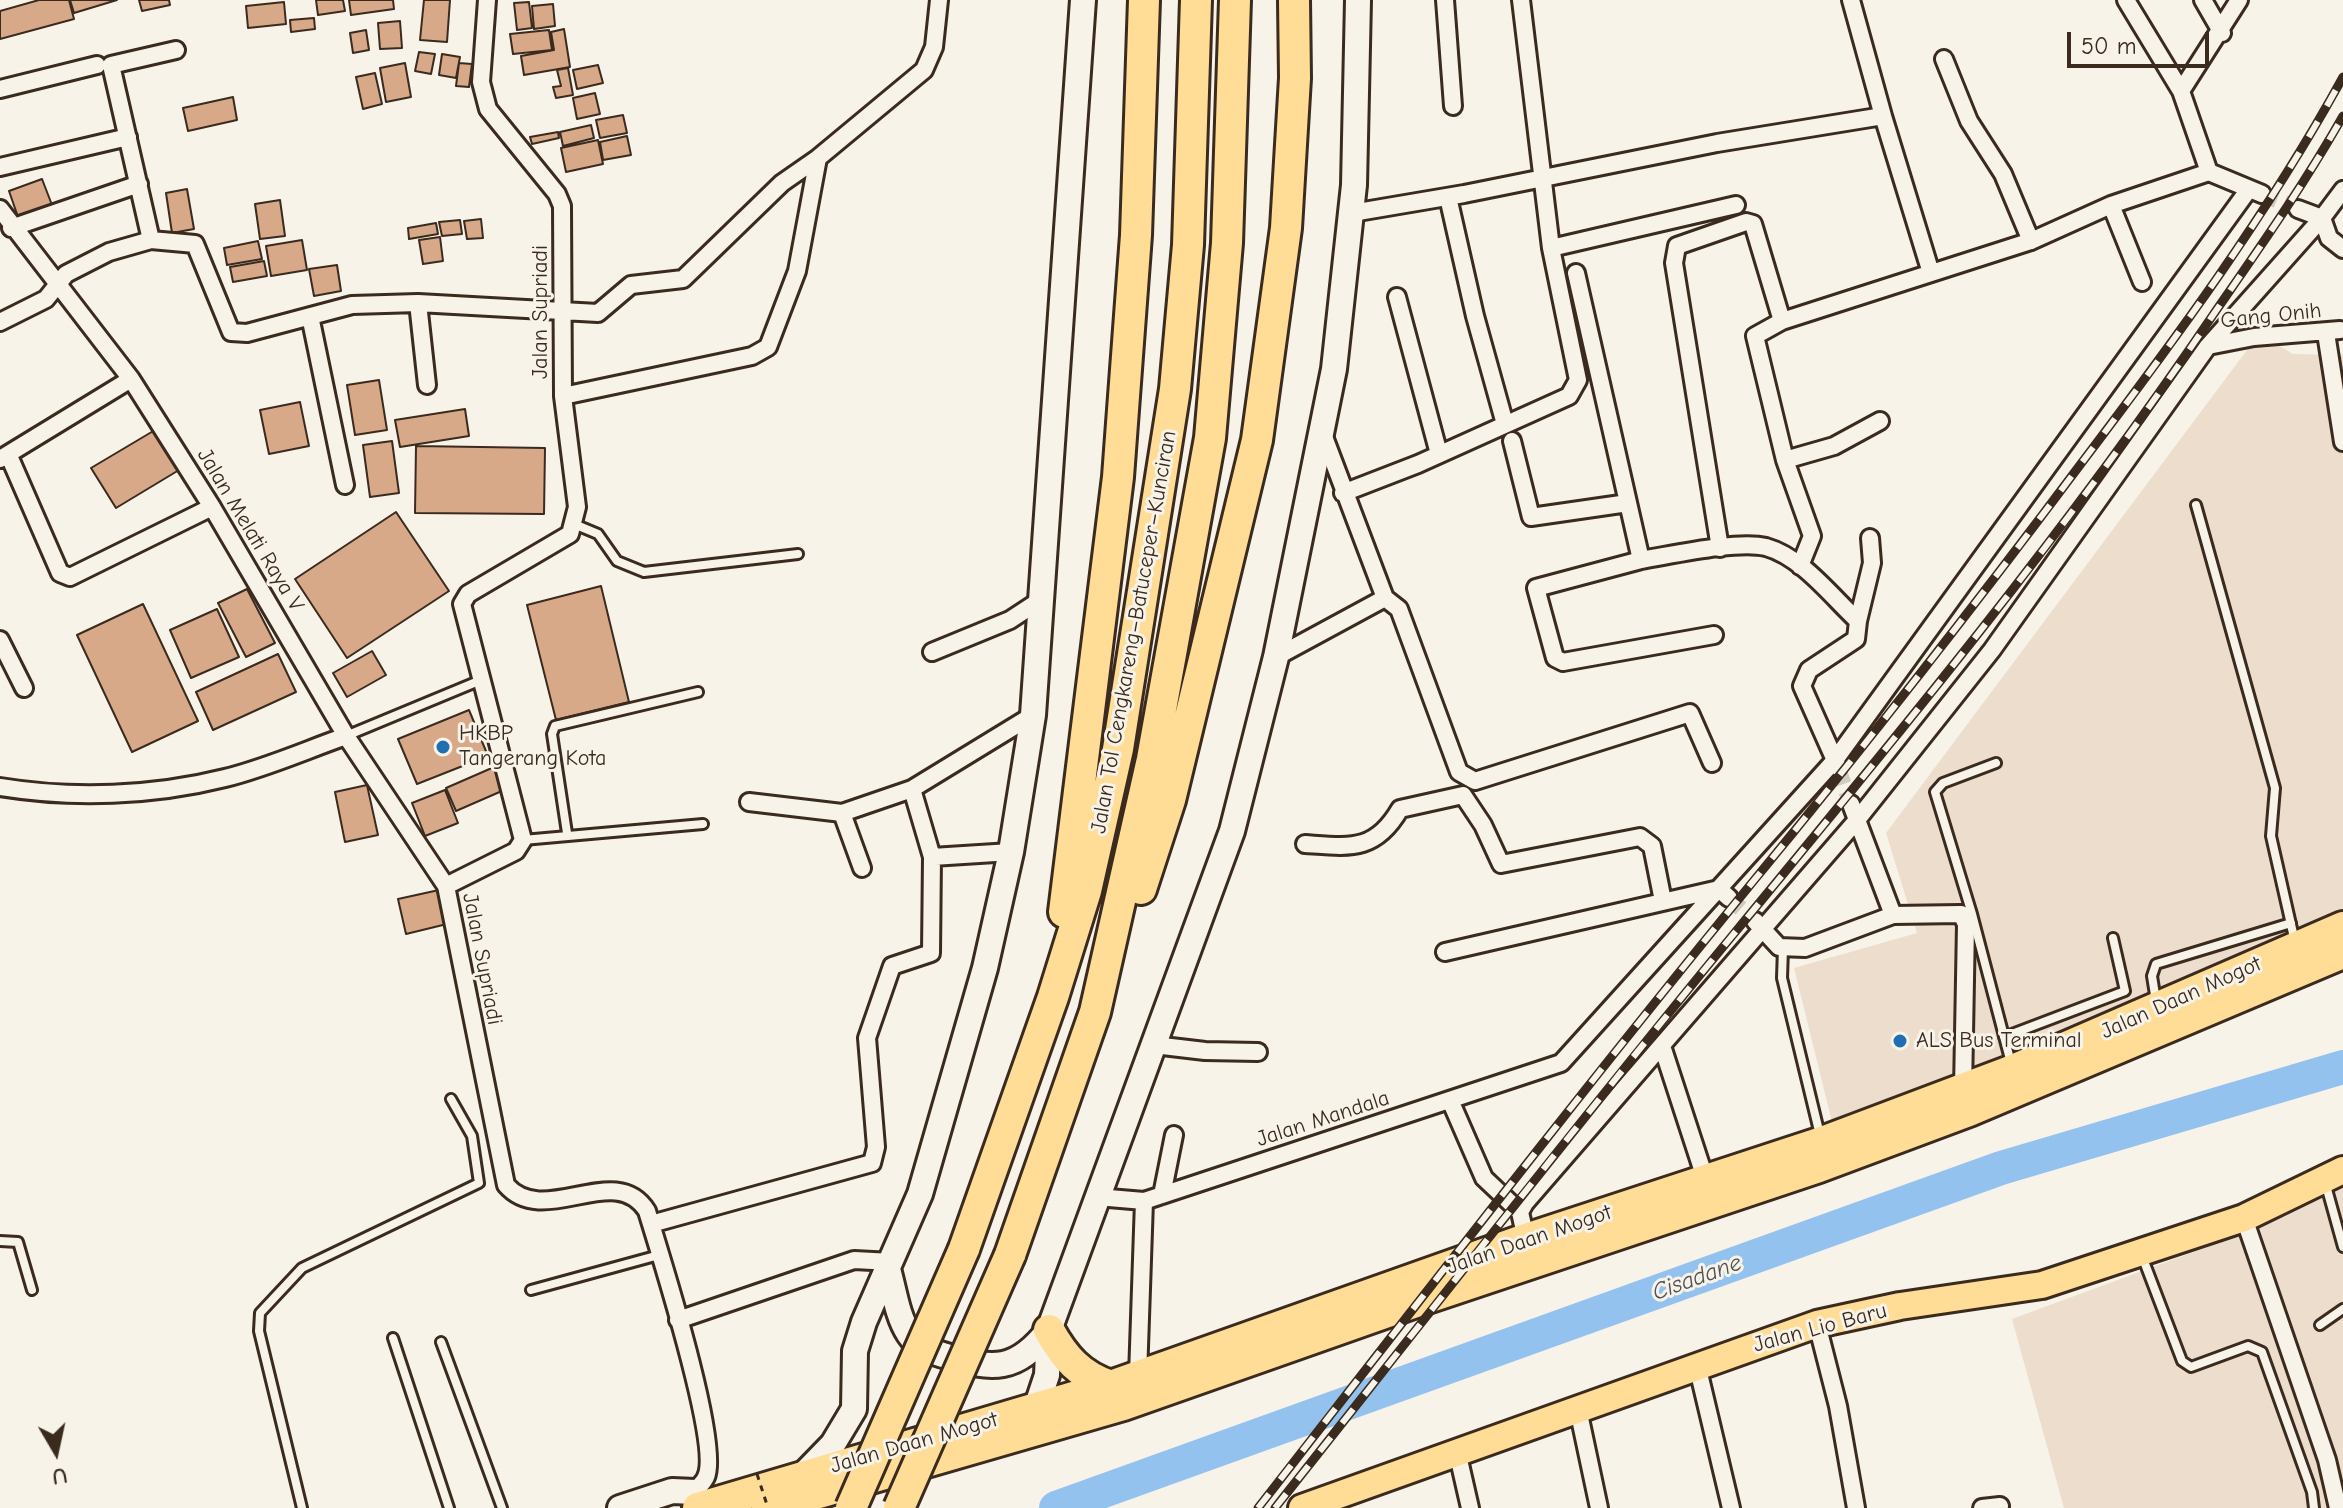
<!DOCTYPE html>
<html>
<head>
<meta charset="utf-8">
<style>
  body { margin:0 }
  #map { position:relative; width:2343px; height:1508px; overflow:hidden; background:#f7f3e8; font-family:"Comic Neue",sans-serif }
  canvas { display:block }
  .north { position:absolute; left:16px; top:1412px; width:80px; height:80px; -webkit-text-stroke:6px #f7f3e8; paint-order:stroke; rotate:171deg; font-size:22px; font-weight:700; line-height:32px; text-align:center; color:#3b2a1e }
  .north::after { content:''; display:block; margin:auto; width:28px; height:36px; background:#3b2a1e; clip-path:polygon(50% 0,100% 100%,50% 72%,0 100%) }
  .scale { position:absolute; left:2067px; top:32px; width:142px; height:36px; box-sizing:border-box; border:4px solid #3b2a1e; border-top:0; padding-left:10px; font-size:24px; line-height:28px; white-space:nowrap; color:#3b2a1e; -webkit-text-stroke:6px #f7f3e8; paint-order:stroke }
</style>
</head>
<body>
<div id="map">
<canvas width="2343" height="1508"></canvas>
<div class="north">U</div>
<div class="scale">50 m</div>
</div>
<script>
const ctx = document.querySelector('canvas').getContext('2d');
ctx.lineJoin = 'round';
function fill(path, color) {
  ctx.fillStyle = color;
  ctx.fill(path, 'evenodd');
}
function strokePath(path, color, width, dash) {
  ctx.strokeStyle = color;
  ctx.lineWidth = width;
  ctx.lineCap = dash ? 'butt' : 'round';
  ctx.setLineDash(dash || []);
  ctx.stroke(path);
}
function label(font, color, halo, rows, align = 'center') {
  ctx.font = font + ' "Comic Neue",sans-serif';
  ctx.lineWidth = 6;
  ctx.setLineDash([]);
  ctx.textBaseline = 'middle';
  ctx.strokeStyle = halo;
  ctx.fillStyle = color;
  for (const [text, x, y, turn = 0] of rows) {
    ctx.save();
    ctx.translate(x, y);
    ctx.rotate((+turn || 0) * Math.PI / 180);
    ctx.textAlign = isNaN(turn) ? turn : align;
    if (halo) ctx.strokeText(text, 0, 0);
    ctx.fillText(text, 0, 0);
    ctx.restore();
  }
}
fill(new Path2D(`
  M2259,334L2293,354L2343,355V921L1986,1072L1833,1126L1794,968L1917,933L1886,833Z
  M2343,1170V1508H2064L2012,1319L2207,1247Z`), '#edddcc');
strokePath(new Path2D(`
  M1056,1508L2001,1168L2343,1067`), '#93c2ee', 34);
const building = new Path2D(`
  M39,0H69L74,19L0,39V11Z
  M70,0H117L74,13Z
  M139,0H169L170,5L142,11Z
  M316,0H343L345,11L318,15Z
  M349,0H393L394,9L351,15Z
  M424,0H450L447,42L420,40Z
  M284,2L286,24L248,28L246,6Z
  M529,2L532,28L517,30L514,3Z
  M553,4L555,26L534,29L532,6Z
  M314,18L315,29L291,32L290,20Z
  M400,21L402,48L380,49L378,23Z
  M564,29L570,67L524,75L521,56L554,50L551,32Z
  M366,30L369,50L353,53L350,33Z
  M549,30L552,50L513,54L510,34Z
  M419,52L435,54L431,74L415,71Z
  M442,54L460,57L456,78L439,75Z
  M405,63L411,97L386,102L380,68Z
  M459,63L472,64L469,87L456,86Z
  M598,65L603,83L577,89L573,70Z
  M568,68L573,95L556,98L553,87L561,86L557,70Z
  M375,73L382,104L363,109L356,77Z
  M595,93L600,114L577,119L573,98Z
  M233,97L237,120L188,131L183,108Z
  M623,115L627,133L600,138L596,120Z
  M591,125L594,138L563,146L560,132Z
  M558,132L559,138L532,144L530,137Z
  M627,136L631,155L603,160L600,142Z
  M598,140L603,164L566,172L561,148Z
  M42,179L52,205L18,217L9,191Z
  M187,189L194,229L172,233L166,193Z
  M280,200L285,236L260,239L255,204Z
  M481,219L483,238L467,239L464,221Z
  M460,220L462,234L442,236L439,222Z
  M436,223L438,234L409,239L408,228Z
  M440,237L443,261L423,264L419,240Z
  M302,240L307,270L271,276L266,246Z
  M258,241L262,259L227,265L224,248Z
  M264,261L267,276L233,282L230,267Z
  M337,265L341,291L314,296L309,269Z
  M379,380L387,430L355,435L347,385Z
  M300,402L309,446L269,454L260,410Z
  M465,409L469,436L400,447L395,420Z
  M160,427L184,467L116,508L91,468Z
  M392,441L399,493L370,497L363,445Z
  M416,446L545,448L544,514L415,513Z
  M396,512L449,591L347,658L295,579Z
  M601,586L629,702L556,720L527,605Z
  M247,589L275,643L246,657L218,603Z
  M143,604L198,721L132,752L77,635Z
  M217,609L239,657L191,678L170,630Z
  M372,651L386,675L347,697L333,673Z
  M278,654L296,692L213,730L196,692Z
  M469,710L488,756L417,784L398,739Z
  M501,764L511,787L456,811L446,788Z
  M367,785L378,835L345,842L335,792Z
  M445,790L458,823L425,836L412,803Z
  M439,890L447,924L406,934L398,899Z`);
fill(building, '#d7a989');
strokePath(building, '#3b2a1e', 2);
strokePath(new Path2D(`
  M2262,194L2298,209
  M1838,769L1851,804
  M1729,898L1755,921`), '#d1cbc0', 16, [16, 8]);
const lane = new Path2D(`
  M2196,505L2275,788L2271,836L2295,942
  M574,524L598,534L617,561L644,572L798,554
  M346,736L481,680
  M1996,763L1943,783L1935,792L1972,914L2011,1063
  M567,833L552,734L555,726L698,692
  M523,840L703,824
  M1783,948L1782,978L1820,1135
  M2156,1001L2152,976L2156,964L2291,923
  M2004,1037L2125,991L2113,938
  M2325,1182L2343,1247
  M0,1241L18,1242L32,1290
  M2142,1256L2182,1361L2191,1367L2248,1346L2262,1352L2312,1492L2314,1508
  M531,1290L659,1255
  M2320,1325L2343,1309
  M393,1338L449,1508
  M441,1342L502,1508
  M302,1508L259,1331L260,1313L302,1268L479,1183L472,1136L451,1099`);
const street = new Path2D(`
  M1445,0L1453,106
  M2126,0L2181,91
  M2203,0L2222,33
  M1944,59L1969,121L2003,174L2031,241
  M0,89L97,65
  M1883,116L1931,273
  M0,167L128,137
  M2209,172L2181,91L2239,0
  M1448,197L1475,316L1505,424
  M2111,205L2142,282
  M0,209L131,379L212,507L346,736L446,886L506,1185C544,1229 615,1160 647,1211C660,1254 721,1445 706,1477C704,1482 698,1487 695,1492
  M2298,209L2322,218L2329,238L2343,249
  M1352,213L1464,194L1717,143L1883,116L1851,0
  M11,228L139,184
  M151,240L111,65L176,50
  M1551,248L1736,205
  M1576,273L1641,560C1672,555 1738,540 1766,547C1802,557 1832,597 1858,621L1856,639L1809,670L1802,686L1838,767
  M1397,297L1439,454
  M418,303L598,313L631,285L683,279L782,183L818,158
  M310,316L345,485
  M1782,321L2031,241L2111,205L2209,172L2262,194
  M0,322L46,299L66,274L109,252L151,240L195,244L231,332L247,333L352,305L418,303L427,385
  M2326,333L2343,442
  M2208,346L2254,337L2340,330
  M563,396L752,356L768,347L797,271L818,158L924,70L934,47L939,0
  M1323,434L1385,598
  M1512,441L1531,517L1628,503
  M9,456L60,573L70,577L212,507
  M0,459L131,379
  M1785,460L1812,536L1800,566
  M1343,493L1418,464L1569,396L1578,380L1551,248L1521,0
  M1720,548L1674,263L1677,246L1746,222L1753,224L1782,321L1755,336L1785,460L1834,446L1880,421
  M1641,560L1536,588L1555,658L1563,662L1714,635
  M1858,621L1872,563L1870,538
  M0,640L24,688
  M932,652L1010,620L1042,599
  M1276,657L1385,598L1399,609L1459,772L1475,781L1690,713L1712,763
  M0,787C73,799 153,796 225,778C266,768 306,750 346,736
  M749,802L842,813L912,789
  M1851,804L1893,915
  M842,813L862,868
  M1305,844C1350,847 1375,852 1400,809L1463,795L1483,825L1501,864L1640,837L1652,846L1663,901
  M932,857L912,789L1033,715
  M446,886L516,851L523,840L462,604L468,594L570,534L577,507L563,396L562,206L557,194L488,109L481,82L487,0
  M1755,921L1779,947L1805,948L1893,915L1961,914L1966,924L1963,1090
  M1445,952L1719,889L1729,898
  M1154,1045L1205,1051L1258,1052
  M1662,1046L1706,1181
  M1450,1100L1484,1178L1520,1212
  M1162,1195L1174,1135
  M1097,1197L1144,1201L1561,1063L1835,760L2249,189
  M2244,1218L2327,1460L2338,1508
  M651,1224L872,1163L876,1147L867,1038L892,966L931,953L932,857L1011,852
  M1526,1239L1520,1212L1525,1203L1857,820L1992,650L2208,346L2322,218L2343,190
  M678,1320L854,1260L892,1262
  M1817,1324L1838,1406L1856,1508
  M1697,1365L1731,1508
  M1138,1376L1144,1201
  M1578,1409L1599,1508
  M1457,1451L1470,1508
  M1982,1508L2000,1506`);
const secondary = new Path2D(`
  M888,1269C894,1290 897,1316 909,1334C918,1348 931,1351 946,1356C994,1370 1016,1372 1049,1330
  M1036,1408L1047,1375L1049,1330L1232,831L1276,657L1334,369L1354,185L1358,0
  M802,1476L833,1444L854,1409L855,1351L864,1322L920,1194L985,968L1011,852L1033,715L1083,0
  M620,1508L672,1491L695,1492L699,1508`);
const primary = new Path2D(`
  M1302,1508L1817,1324L1900,1306L2042,1285L2244,1218L2343,1170`);
const highway = new Path2D(`
  M1141,889L1170,800L1257,440L1286,228L1295,78L1294,0
  M1064,912L1118,477L1136,235L1144,0
  M964,1249L1053,997L1086,891L1118,749L1175,389L1188,245L1196,0
  M1010,1255L1095,1012L1152,759L1210,438L1227,243L1235,0
  M1049,1330C1064,1357 1080,1376 1111,1386
  M698,1508L1111,1386L1526,1239L1822,1142L2013,1070L2343,927
  M767,1508L1123,1405L1427,1298L1819,1167L1969,1111L2343,953`);
strokePath(lane, '#3b2a1e', 14);
strokePath(street, '#3b2a1e', 22);
strokePath(secondary, '#3b2a1e', 30);
strokePath(primary, '#3b2a1e', 32);
strokePath(highway, '#3b2a1e', 36);
strokePath(lane, '#f7f3e8', 8);
strokePath(street, '#f7f3e8', 16);
strokePath(secondary, '#f7f3e8', 24);
strokePath(primary, '#ffdd96', 26);
strokePath(highway, '#ffdd96', 30);
const rail = new Path2D(`
  M1258,1508C1421,1299 1583,1089 1751,884C1864,747 1973,608 2080,465C2174,341 2268,214 2343,77
  M1275,1508C1427,1316 1577,1124 1732,936C1899,734 2066,532 2213,315C2258,250 2304,185 2343,116`);
strokePath(rail, '#3b2a1e', 9);
strokePath(rail, '#f7f3e8', 6, [18]);
const highwayBridge = new Path2D(`
  M851,1508L964,1249
  M899,1508L1010,1255`);
strokePath(highwayBridge, '#3b2a1e', 36, []);
strokePath(new Path2D(`
  M757,1474L768,1508`), '#3b2a1e', 3, [6, 6]);
strokePath(highwayBridge, '#ffdd96', 30);
for (const [x, y, r, color] of [
  [443,747,8,"#1f6fb2"],
  [1900,1041,8,"#1f6fb2"]
]) {
  const dot = new Path2D();
  dot.arc(x, y, r, 0, 2 * Math.PI);
  ctx.fillStyle = color;
  ctx.fill(dot);
  strokePath(dot, '#f7f3e8', 3);
}
label('22px', '#3b2a1e', '#f7f3e8', [
  ["Jalan Supriadi",541,312,-90],
  ["Gang Onih",2271,316,-6],
  ["Jalan Melati Raya V",250,530,59],
  ["Jalan Tol Cengkareng–Batuceper–Kunciran",1134,632,-80],
  ["Jalan Supriadi",482,959,79],
  ["Jalan Daan Mogot",2181,998,-24],
  ["Jalan Mandala",1323,1119,-18],
  ["Jalan Daan Mogot",1529,1240,-19],
  ["Jalan Lio Baru",1820,1328,-15],
  ["Jalan Daan Mogot",914,1443,-16]
]);
label('22px', '#3b2a1e', '#f7f3e8', [
  ["HKBP",459,734],
  ["Tangerang Kota",459,759],
  ["ALS Bus Terminal",1916,1041]
], 'left');
label('italic 24px', '#515052', '#f7f3e8', [
  ["Cisadane",1697,1278,-20]
]);
</script>
</body>
</html>
